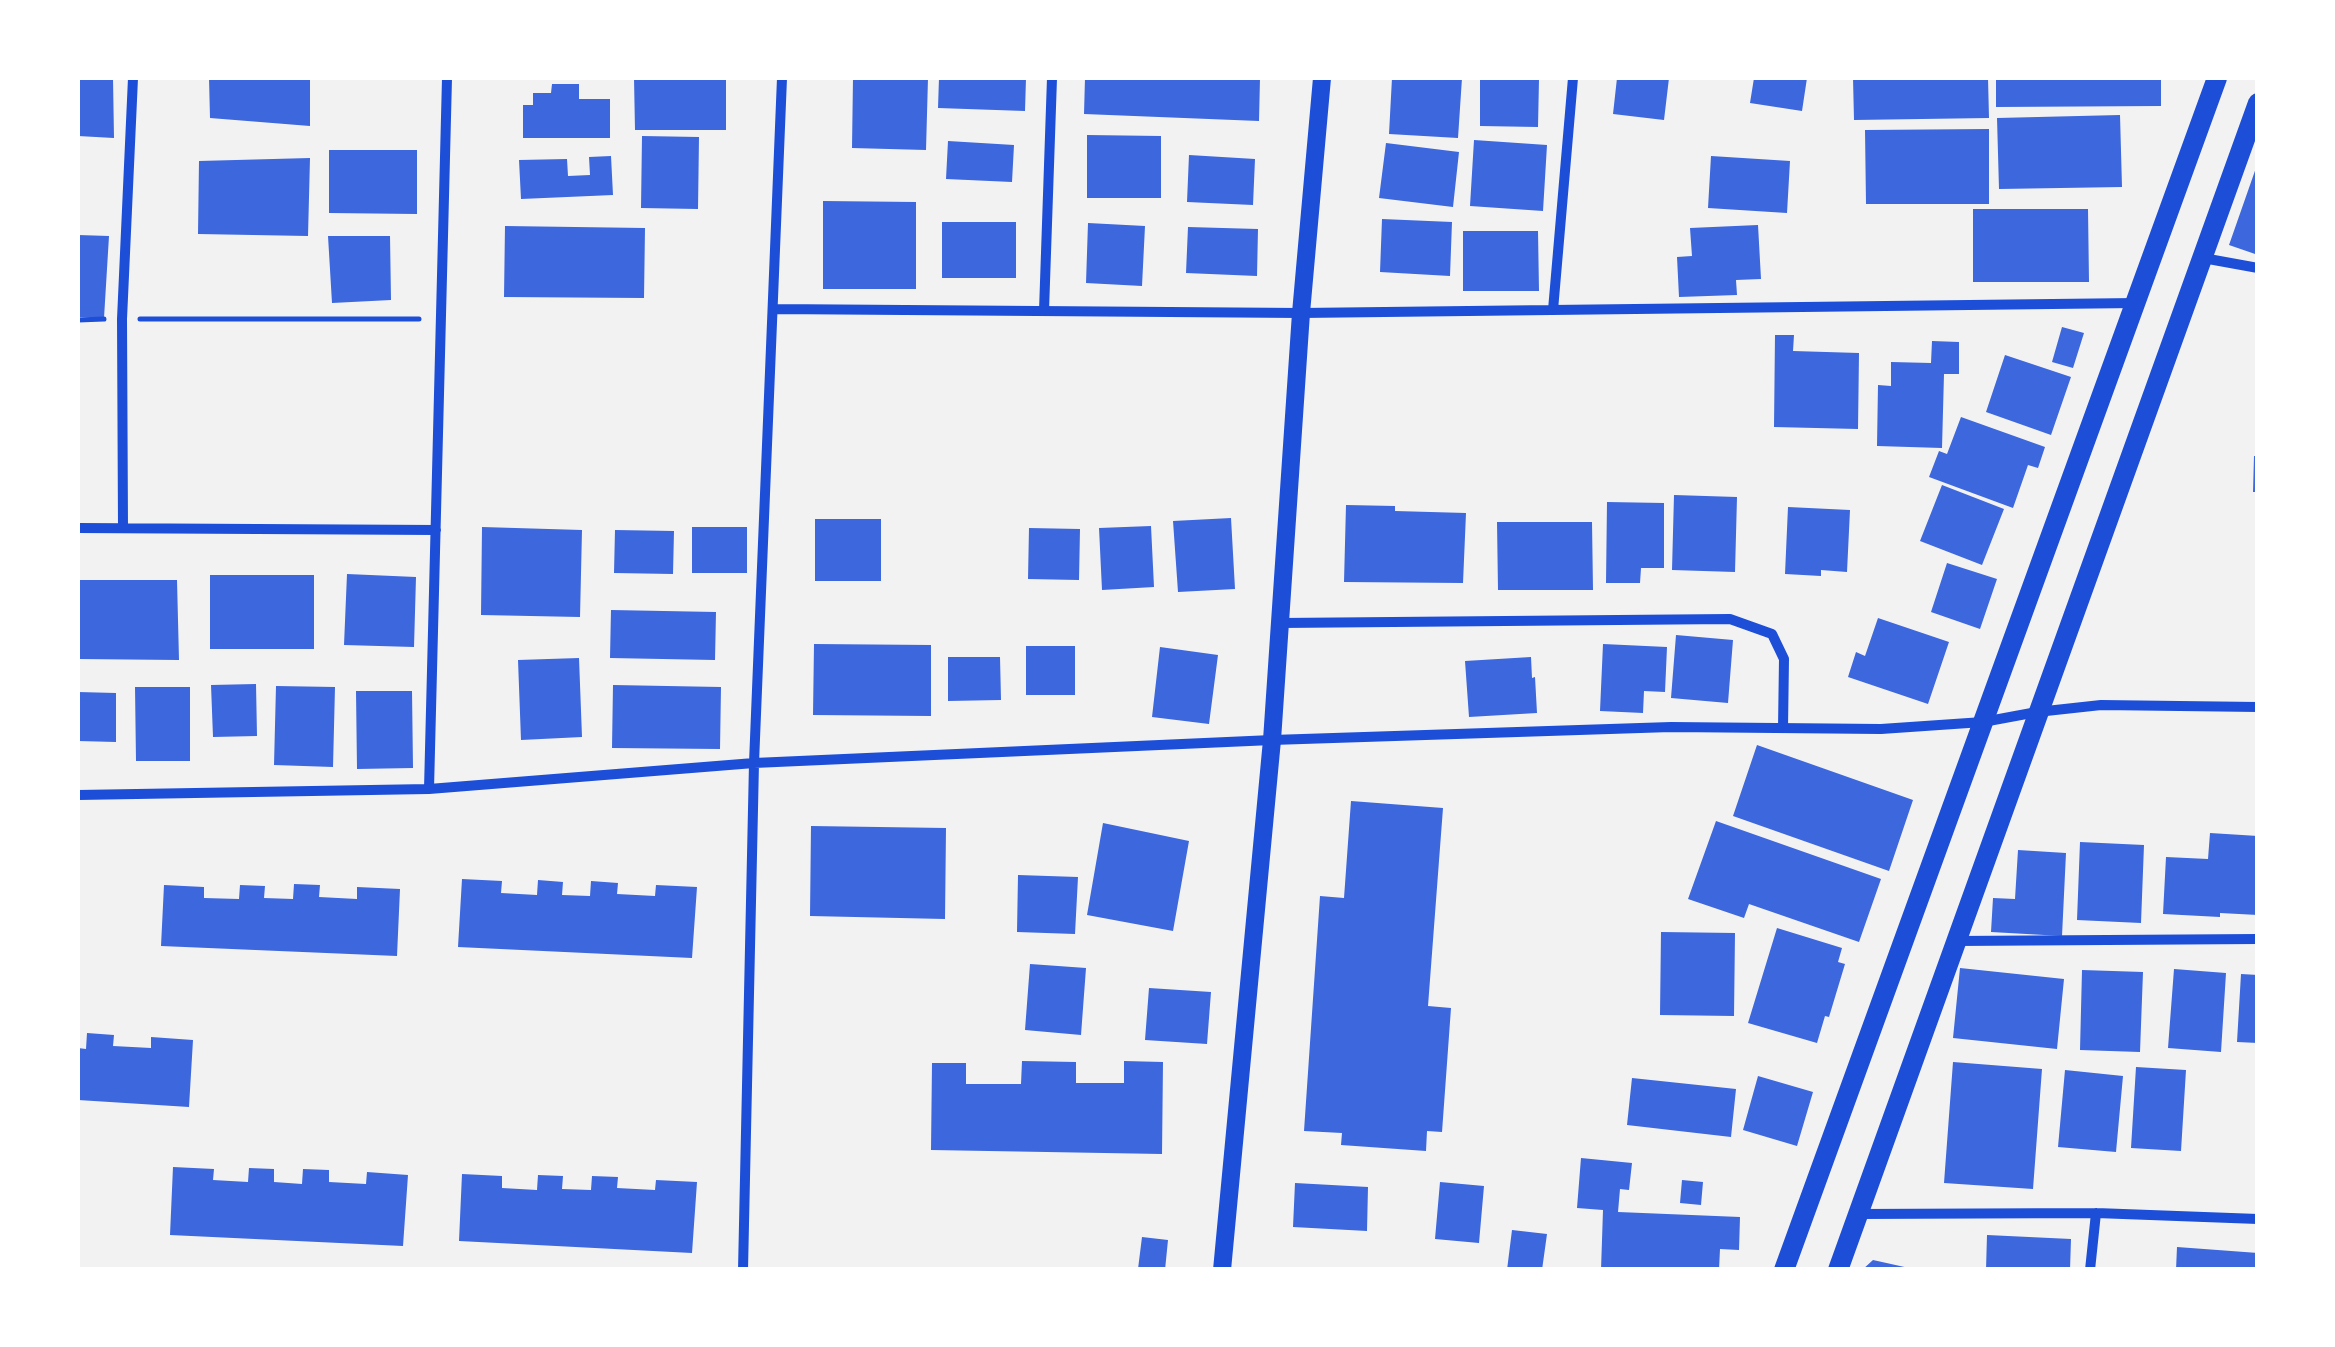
<!DOCTYPE html>
<html>
<head>
<meta charset="utf-8">
<style>
  body { margin:0 }
  #map { position:relative; width:2335px; height:1347px; overflow:hidden; background:#f2f2f2; font-family:Inter,sans-serif }
  canvas { display:block }
  .frame { position:absolute; inset:0; border:80px solid #fff; pointer-events:none }
</style>
</head>
<body>
<div id="map">
<canvas width="2335" height="1347"></canvas>
<div class="frame"></div>
</div>
<script>
const ctx = document.querySelector('canvas').getContext('2d');
ctx.lineJoin = 'round';
function fill(path, color) {
  ctx.fillStyle = color;
  ctx.fill(path, 'evenodd');
}
function strokePath(path, color, width, dash) {
  ctx.strokeStyle = color;
  ctx.lineWidth = width;
  ctx.lineCap = dash ? 'butt' : 'round';
  ctx.setLineDash(dash || []);
  ctx.stroke(path);
}
fill(new Path2D(`
  M78,78H113L114,138L78,136Z
  M209,78H310V126L210,118Z
  M634,78H726V130H635Z
  M853,78H928L926,150L852,148Z
  M939,78H1026L1025,111L938,108Z
  M1085,78H1260L1259,121L1084,114Z
  M1392,78H1462L1458,138L1389,134Z
  M1480,78L1539,79L1538,127L1480,126Z
  M1617,78H1669L1664,120L1613,114Z
  M1754,78H1807L1802,111L1750,103Z
  M1853,78H1988L1989,118L1854,120Z
  M1996,78H2161V106L1996,107Z
  M552,84H579V99H610V138H523V105H533V93H551Z
  M2120,115L2122,187L1999,189L1997,118Z
  M1989,129V204H1866L1865,130Z
  M1087,135L1161,136V198H1087Z
  M642,136L699,137L698,209L641,208Z
  M1474,140L1547,145L1543,211L1470,206Z
  M948,141L1014,145L1012,182L946,179Z
  M1386,143L1459,152L1453,207L1379,198Z
  M329,150H417V214L329,213Z
  M1189,155L1255,159L1253,205L1187,202Z
  M611,156L613,195L521,199L519,160L567,159L568,176L590,175L589,157Z
  M1711,156L1790,161L1787,213L1708,208Z
  M310,158L308,236L198,234L199,161Z
  M2257,165L2258,166V255L2229,245Z
  M823,201L916,202V289H823Z
  M1973,209H2088L2089,282H1973Z
  M1382,219L1452,222L1450,276L1380,272Z
  M942,222H1016V278H942Z
  M1088,223L1145,226L1142,286L1086,283Z
  M1758,225L1761,279L1736,280L1737,295L1679,297L1677,257L1692,256L1690,228Z
  M505,226L645,228L644,298L504,297Z
  M1188,227L1258,229L1257,276L1186,273Z
  M1463,231H1538L1539,291H1463Z
  M78,235L109,236L104,318L78,317Z
  M328,236H390L391,300L332,303Z
  M2062,327L2084,333L2073,368L2052,362Z
  M1775,335H1794L1793,351L1859,353L1858,429L1774,427Z
  M1932,341L1959,342V374H1944L1942,448L1877,446L1878,385L1891,386V362L1931,363Z
  M2005,355L2071,377L2051,435L1986,412Z
  M1961,417L2045,447L2038,468L2028,465L2013,508L1929,477L1939,451L1947,454Z
  M2254,456H2258V492H2253Z
  M1942,485L2004,509L1982,565L1920,541Z
  M1674,495L1737,497L1735,572L1672,570Z
  M1607,502L1664,503V568H1641L1640,583H1606Z
  M1346,505L1395,506V511L1466,513L1463,583L1344,582Z
  M1788,507L1850,510L1847,572L1821,570V576L1785,574Z
  M1231,518L1235,589L1178,592L1173,521Z
  M815,519H881V581H815Z
  M1497,522H1592L1593,590H1498Z
  M1151,526L1154,587L1102,590L1099,528Z
  M482,527L582,530L580,617L481,615Z
  M692,527H747V573H692Z
  M1029,528L1080,529L1079,580L1028,579Z
  M615,530L674,531L673,574L614,573Z
  M1947,563L1997,579L1980,629L1931,612Z
  M347,574L416,577L414,647L344,645Z
  M210,575H314V649H210Z
  M78,580H177L179,660L78,659Z
  M611,610L716,612L715,660L610,658Z
  M1878,618L1949,642L1928,704L1848,677L1856,652L1865,656Z
  M1676,635L1733,640L1728,703L1671,698Z
  M814,644L931,645V716L813,715Z
  M1603,644L1667,647L1665,692L1644,691L1643,713L1600,711Z
  M1026,646H1075V695H1026Z
  M1160,647L1218,655L1209,724L1152,717Z
  M948,657H1000L1001,700L948,701Z
  M1531,657L1532,678L1535,677L1537,713L1469,717L1465,661Z
  M579,658L582,737L521,740L518,660Z
  M256,684L257,736L213,737L211,685Z
  M613,685L721,687L720,749L612,748Z
  M276,686L335,687L333,767L274,765Z
  M135,687H190V761H136Z
  M356,691H412L413,768L357,769Z
  M78,692L116,693V742L78,741Z
  M1757,745L1913,800L1889,871L1733,816Z
  M1351,801L1443,808L1428,1006L1451,1008L1442,1132L1427,1131L1426,1151L1341,1145L1342,1133L1304,1131L1320,896L1344,898Z
  M1716,821L1881,879L1859,942L1749,904L1744,918L1688,899Z
  M1103,823L1189,841L1173,931L1087,915Z
  M811,826L946,828L945,919L810,916Z
  M2210,833L2258,836V915L2220,913V917L2163,914L2166,857L2208,859Z
  M2080,842L2144,845L2141,923L2077,920Z
  M2018,850L2066,853L2062,936L1991,932L1993,898L2015,899Z
  M1018,875L1078,877L1075,934L1017,932Z
  M462,879L502,881L501,893L537,895L538,880L563,882L562,895L590,896L591,881L618,883L617,894L655,896L656,885L697,887L692,958L458,947Z
  M294,884L320,885L319,897L357,899V887L400,889L397,956L161,946L164,885L204,887V898L239,899L240,885L265,886L264,898L293,899Z
  M1777,928L1842,948L1838,962L1845,964L1829,1017L1825,1016L1817,1043L1748,1023Z
  M1661,932L1735,933L1734,1016L1660,1015Z
  M1030,964L1086,968L1081,1035L1025,1030Z
  M1960,968L2064,979L2057,1049L1953,1038Z
  M2174,969L2226,973L2221,1052L2168,1048Z
  M2082,970L2143,972L2140,1052L2080,1050Z
  M2241,974L2258,975V1043L2237,1042Z
  M1149,988L1211,992L1207,1044L1145,1040Z
  M87,1033L114,1035L113,1046L151,1048V1037L193,1040L189,1107L78,1100V1048L86,1049Z
  M1022,1061L1076,1062V1083H1124V1061L1163,1062L1162,1154L931,1150L932,1063H966V1084H1021Z
  M1953,1062L2042,1069L2033,1189L1944,1183Z
  M2136,1067L2186,1070L2181,1151L2131,1148Z
  M2065,1070L2123,1076L2116,1152L2058,1147Z
  M1758,1076L1813,1092L1797,1146L1743,1130Z
  M1632,1078L1736,1089L1731,1137L1627,1125Z
  M1581,1158L1632,1163L1629,1190L1620,1189L1618,1212L1740,1217L1739,1250L1720,1249L1719,1270H1601L1603,1210L1577,1208Z
  M173,1167L214,1169L213,1180L248,1182L249,1168L274,1169V1182L302,1184L303,1169L329,1170V1182L366,1184L367,1172L408,1175L403,1246L170,1235Z
  M462,1174L502,1176V1188L537,1190L538,1175L563,1176L562,1189L591,1190L592,1176L618,1177L617,1188L655,1190L656,1180L697,1182L692,1253L459,1241Z
  M1682,1180L1703,1182L1701,1205L1680,1203Z
  M1440,1182L1484,1186L1479,1243L1435,1239Z
  M1295,1183L1368,1187L1367,1231L1293,1227Z
  M1512,1230L1547,1234L1542,1270H1507Z
  M1987,1235L2071,1239L2070,1270H1986Z
  M1142,1237L1168,1240L1165,1270L1138,1269Z
  M2177,1247L2258,1253V1270H2176Z
  M1873,1260L1909,1268V1270H1862Z`), '#3d67dc');
strokePath(new Path2D(`
  M140,319H419
  M78,320L104,319`), '#1d4ed8', 5);
strokePath(new Path2D(`
  M2203,258L2258,268
  M773,309L1301,313L2136,303
  M1553,310L1573,78
  M1044,311L1052,78
  M78,528L436,530
  M123,528L122,319L133,78
  M1280,623L1730,619L1772,634L1784,659L1783,728
  M429,789L447,78
  M78,795L429,789L754,763L1272,740L1671,727L1881,729L1983,722L2037,712L2101,705L2258,707
  M1956,941L2258,939
  M1859,1214L2096,1213L2258,1219
  M743,1270L754,763L782,78
  M2090,1270L2096,1213`), '#1d4ed8', 10);
strokePath(new Path2D(`
  M1222,1270L1272,740L1301,313L1322,78`), '#1d4ed8', 18);
strokePath(new Path2D(`
  M1784,1270L2217,78
  M1838,1270L2258,103`), '#1d4ed8', 20);
</script>
</body>
</html>
